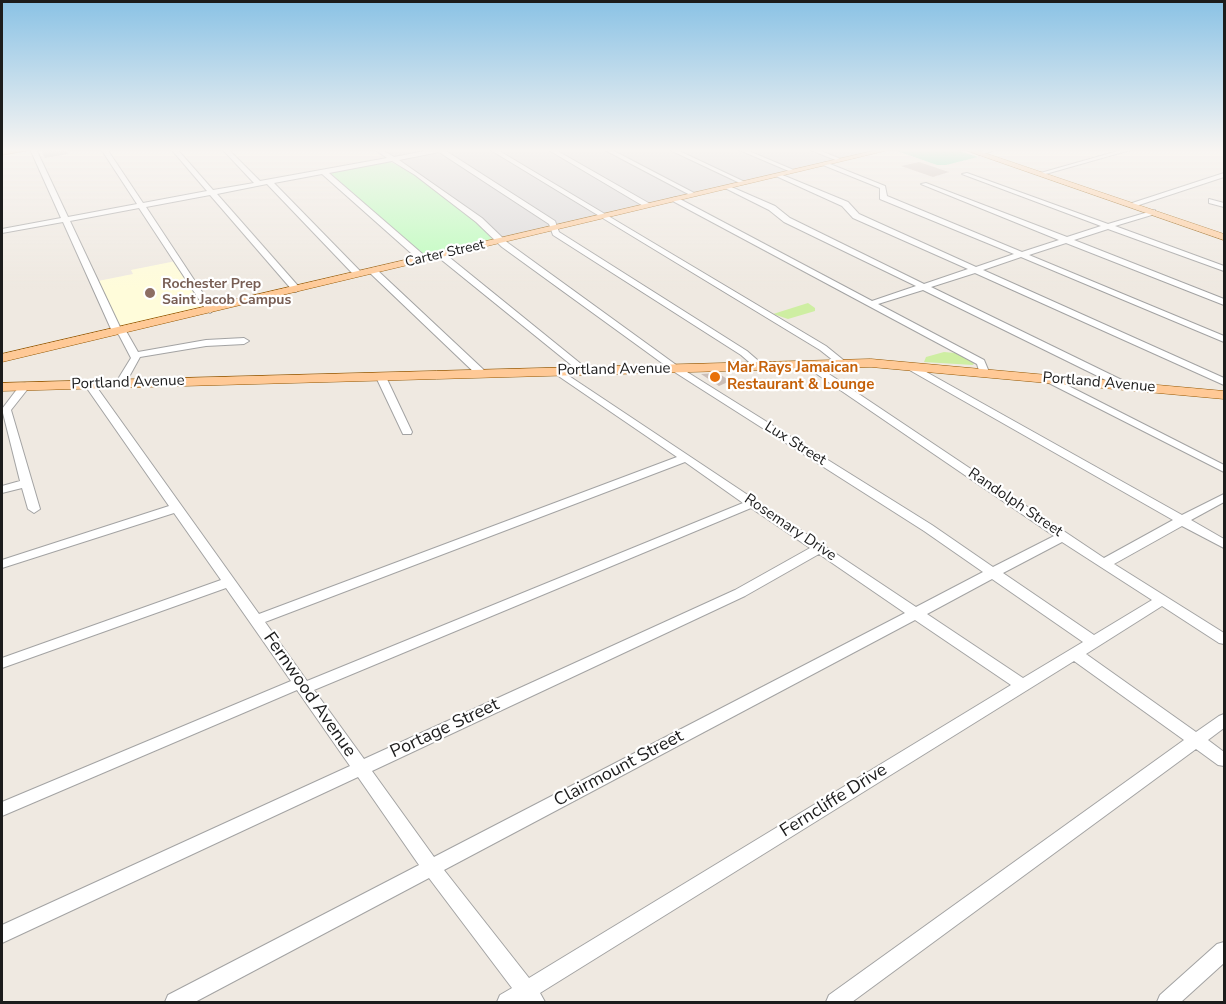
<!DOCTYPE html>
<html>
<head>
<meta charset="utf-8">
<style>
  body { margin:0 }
  #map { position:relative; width:1226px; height:1004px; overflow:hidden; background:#efe9e1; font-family:"Nunito Sans",sans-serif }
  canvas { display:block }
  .frame { position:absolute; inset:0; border:3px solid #1c1c1c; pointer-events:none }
</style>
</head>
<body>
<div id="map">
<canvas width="1226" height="1004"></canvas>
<div class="frame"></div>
</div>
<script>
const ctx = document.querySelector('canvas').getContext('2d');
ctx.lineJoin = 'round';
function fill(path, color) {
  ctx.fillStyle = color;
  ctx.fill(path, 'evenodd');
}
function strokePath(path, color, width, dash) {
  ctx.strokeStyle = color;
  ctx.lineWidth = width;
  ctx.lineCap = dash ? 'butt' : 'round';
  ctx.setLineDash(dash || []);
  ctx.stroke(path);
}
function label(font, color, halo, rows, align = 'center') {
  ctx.font = font + ' "Nunito Sans",sans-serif';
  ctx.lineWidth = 4.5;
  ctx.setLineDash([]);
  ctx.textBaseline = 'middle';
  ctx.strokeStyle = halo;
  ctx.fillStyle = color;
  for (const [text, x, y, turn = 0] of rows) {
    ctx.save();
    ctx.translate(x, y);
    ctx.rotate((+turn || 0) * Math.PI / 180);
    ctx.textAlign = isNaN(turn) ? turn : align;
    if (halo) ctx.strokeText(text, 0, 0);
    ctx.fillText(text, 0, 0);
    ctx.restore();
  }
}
fill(new Path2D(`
  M377,149H888L500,241Z`), '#dbd9d9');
fill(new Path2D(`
  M176,261L205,307L119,327L98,281L133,274L131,270Z`), '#fffcda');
fill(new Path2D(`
  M808,303L815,308V311L788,319L773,314Z
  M944,352L955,353L974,363L973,365L924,362L926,357Z`), '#ceeea2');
fill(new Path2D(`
  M384,161C405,161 480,221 492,239L424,256L329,172Z`), '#b9feb9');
fill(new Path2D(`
  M907,149H954L978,157L946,165H937L897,151Z`), '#78e5b2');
fill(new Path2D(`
  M67,149L68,154L45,158L41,151Z
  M919,162L949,172L933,177L901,166Z
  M718,373L730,381L719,386L701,374Z`), '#cbbeb7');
const minor = new Path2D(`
  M30,149H36L68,217L137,204L101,149H107L143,203L207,191L171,149H177L213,190L254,183L222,149H228L260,181L387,158L374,149H381L394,157L435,149H450L446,151L555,221L559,232L747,351L762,364V368H756L741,355L553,235L549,224L439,152L399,160L482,218L508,243L679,367L932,525L993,567L1054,536L805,366V362H811L1104,558L1173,520L906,368V364H912L1182,515L1224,494V502L1191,520L1224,539V548L1182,526L1114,564L1224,633V644L1219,643L1162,606L1086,654L1196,732L1219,716L1224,714V728L1208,740L1224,752V766L1218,765L1196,749L852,1002H826L829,995L1184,740L1074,661L540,993L545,1002H497L500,995L512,988L429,878L195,1002H165L168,995L419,865L358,777L2,943V925L350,766L297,690L2,816V802L291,681L226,588L2,668V658L221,580L174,513L2,568V560L169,506L84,384L85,382H93L259,614L677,457L554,373L552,371L557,368L916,607L983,572L924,531L673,371L502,247L476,222L415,175L392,161L329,173L426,257V261H420L322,174L274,183L361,272L362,274L358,276H355L267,184L217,194L299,287L300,289L296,292L293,291L210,195L146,207L214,310L210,313L206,310L139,208L70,221L120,327L126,331L138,352L206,340L244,338L249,341L244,344L206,346L140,357L124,386H116L115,384L131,358L119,335L111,329L63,222L2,233V229L61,218ZM685,462L743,503L307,681L265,622ZM751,508L810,548L735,590L364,759L314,690ZM1062,542L1152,600L1094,635L1003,573ZM819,554L905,613L434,857L372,771L745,596ZM992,579L1083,642L1023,678L927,614ZM915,620L1011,685L529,978L444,870Z
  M489,149H496L826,346L847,363L842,366L839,365L820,350Z
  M547,149H554L652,205L645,207Z
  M603,149H610L698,195L692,196Z
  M668,149H675L747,183L742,184Z
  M737,149H744L796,171L791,172Z
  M808,149H816L843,160L838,161Z
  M990,149H999L979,155L976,153Z
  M1125,149H1134L1042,175L1037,174Z
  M825,162L885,186L887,196L1022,252L1059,240L921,184L926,183L1067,237L1101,226L962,174L967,173L1108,224L1155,210V214L1115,226L1224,266V271L1108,229L1074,240L1224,299V305L1066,243L1029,255L1224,336V342L1021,257L983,270L1224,378V385L975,273L931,287L1130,384V388H1122L923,290L878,304L984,360L989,372L984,375L980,374L977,364L669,199L676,197L872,301L916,286L784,222L769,210L725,188V186H729L775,206L790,218L924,284L968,269L853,218L842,206L776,176V174H780L848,202L859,214L976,267L1014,254L880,199V188L823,165V163Z
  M1224,173V177L1133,207L1126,205Z
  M1209,199L1224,203V207L1209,203Z
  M438,253H444L586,368V372H580L438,257Z
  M370,269H376L486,372V376H478L370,273Z
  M381,374L386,377L412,432L411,434H403L402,432L376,377Z
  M1047,375L1224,465V472L1043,380L1042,378Z
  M25,383L30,386L11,410L40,509L34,513L28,509L22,488L2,493V486L20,481L2,409L21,384Z
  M1224,942V963L1181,1002H1157L1160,995L1217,944Z`);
const major = new Path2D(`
  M17,149H36L2,155V151Z
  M881,149H893L2,362V354Z
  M962,149H973L1224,234V240Z
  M871,359L1224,391V399L871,367L2,391V383Z`);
strokePath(minor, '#a3a3a3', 2);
strokePath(major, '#955700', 1);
fill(minor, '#fff');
fill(major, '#ffc996');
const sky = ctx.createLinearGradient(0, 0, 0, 289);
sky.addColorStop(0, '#8ac2e5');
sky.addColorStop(0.52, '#f8f5f2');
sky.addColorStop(1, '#f8f5f200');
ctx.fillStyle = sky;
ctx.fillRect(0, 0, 1226, 289);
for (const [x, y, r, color] of [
  [150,293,6,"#8d6e63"],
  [715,377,6,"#e8710a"]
]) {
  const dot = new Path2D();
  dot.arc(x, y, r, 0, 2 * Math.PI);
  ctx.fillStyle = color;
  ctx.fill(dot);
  strokePath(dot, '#fff', 2);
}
label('14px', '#1c1c1c', '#fff', [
  ["Carter Street",445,254,-13]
]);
label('bold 14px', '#785e54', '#fff', [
  ["Rochester Prep",162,285],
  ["Saint Jacob Campus",162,301]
], 'left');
label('bold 15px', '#c56008', '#fff', [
  ["Mar Rays Jamaican",727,368],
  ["Restaurant & Lounge",727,385]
], 'left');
label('15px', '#1c1c1c', '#fff', [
  ["Portland Avenue",614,370,-1],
  ["Portland Avenue",128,383,-2],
  ["Portland Avenue",1099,383,5],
  ["Lux Street",795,444,32],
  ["Randolph Street",1015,503,34],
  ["Rosemary Drive",790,528,34]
]);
label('18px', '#1c1c1c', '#fff', [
  ["Fernwood Avenue",309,695,55],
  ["Portage Street",445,729,-25],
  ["Clairmount Street",619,769,-28],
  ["Ferncliffe Drive",834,801,-32]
]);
</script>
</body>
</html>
